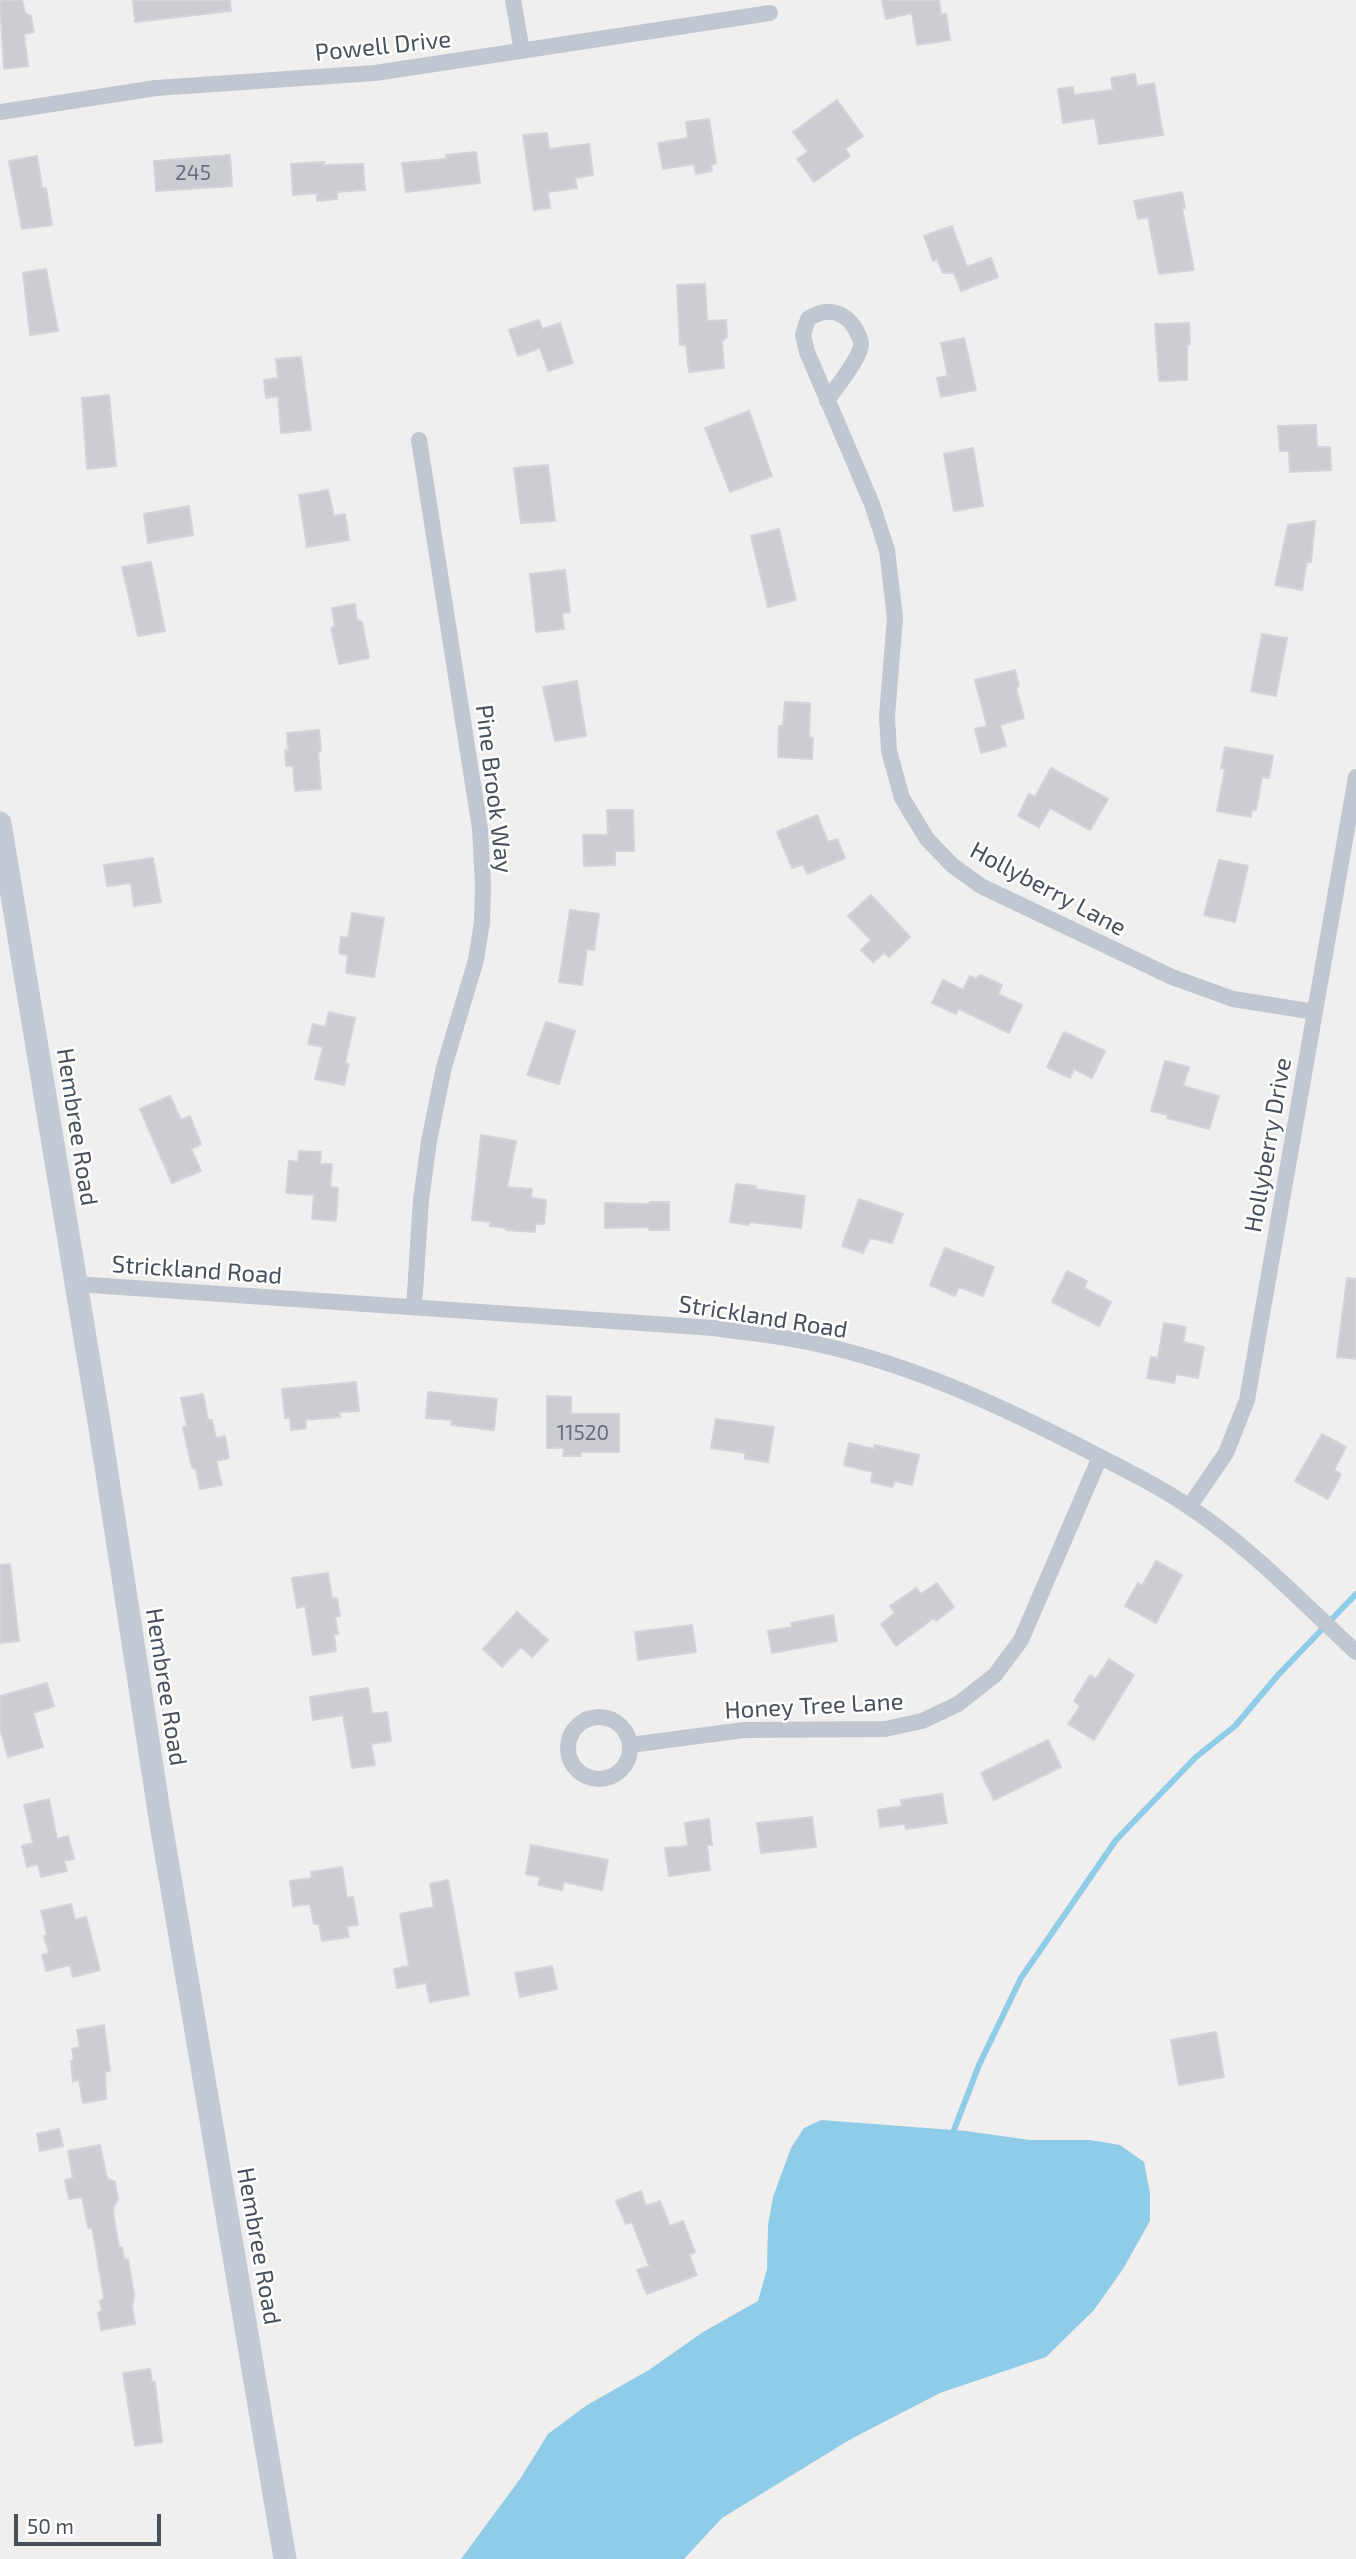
<!DOCTYPE html>
<html>
<head>
<meta charset="utf-8">
<style>
  body { margin:0 }
  #map { position:relative; width:1356px; height:2559px; overflow:hidden; background:#f1efee; font-family:"Exo 2",sans-serif }
  canvas { display:block }
  .scale { position:absolute; left:14px; top:2514px; width:147px; height:32px; box-sizing:border-box; border:4px solid #47505b; border-top:0; padding-left:9px; font-size:21px; line-height:24px; white-space:nowrap; color:#47505b; -webkit-text-stroke:5px #fff; paint-order:stroke }
</style>
</head>
<body>
<div id="map">
<canvas width="1356" height="2559"></canvas>
<div class="scale">50 m</div>
</div>
<script>
const ctx = document.querySelector('canvas').getContext('2d');
ctx.lineJoin = 'round';
function fill(path, color) {
  ctx.fillStyle = color;
  ctx.fill(path, 'evenodd');
}
function strokePath(path, color, width, dash) {
  ctx.strokeStyle = color;
  ctx.lineWidth = width;
  ctx.lineCap = dash ? 'butt' : 'round';
  ctx.setLineDash(dash || []);
  ctx.stroke(path);
}
function label(font, color, halo, rows, align = 'center') {
  ctx.font = font + ' "Exo 2",sans-serif';
  ctx.lineWidth = 5;
  ctx.setLineDash([]);
  ctx.textBaseline = 'middle';
  ctx.strokeStyle = halo;
  ctx.fillStyle = color;
  for (const [text, x, y, turn = 0] of rows) {
    ctx.save();
    ctx.translate(x, y);
    ctx.rotate((+turn || 0) * Math.PI / 180);
    ctx.textAlign = isNaN(turn) ? turn : align;
    if (halo) ctx.strokeText(text, 0, 0);
    ctx.fillText(text, 0, 0);
    ctx.restore();
  }
}
fill(new Path2D(`
  M821,2120L966,2131L1030,2140H1090L1120,2145L1144,2162L1150,2193V2221L1123,2269L1094,2310L1046,2357L940,2393L851,2439L722,2518L684,2559H461L520,2479L548,2434L587,2405L649,2370L703,2332L758,2301L767,2269L768,2225L773,2197L791,2148L804,2128Z`), '#8ecce7');
strokePath(new Path2D(`
  M954,2130L979,2065L1021,1978L1116,1840L1196,1757L1235,1726L1279,1674L1356,1594`), '#8ecce7', 6);
const building = new Path2D(`
  M0,0H22L25,13L31,16L34,32L24,34L28,66L4,69Z
  M133,0H230L231,11L135,22Z
  M882,0H939L941,15L946,14L950,40L917,45L912,13L886,19Z
  M1135,74L1137,86L1154,83L1163,135L1099,144L1095,118L1063,123L1058,89L1073,87L1074,95L1113,90L1111,78Z
  M837,100L863,136L845,149L850,156L814,182L797,159L808,152L793,132Z
  M709,119L716,163L711,165L712,171L696,174L694,164L663,169L658,143L688,138L686,122Z
  M547,133L549,149L589,144L593,175L575,178L577,188L548,192L550,208L534,210L523,135Z
  M476,152L480,183L406,192L402,163L447,159L446,155Z
  M230,155L232,186L156,191L154,161Z
  M37,156L42,188H46L52,225L22,229L9,161Z
  M324,162V165L363,164L365,190L337,192V199L317,201V193L293,195L291,164Z
  M1182,192L1185,208L1182,209L1194,270L1159,274L1148,217L1138,219L1134,201Z
  M952,226L967,267L991,258L998,277L961,291L954,273H943L937,259L933,261L924,236Z
  M46,269L58,331L30,335L23,273Z
  M705,284L707,321L726,320L727,337L722,341L724,368L689,372L686,345H680L677,285Z
  M539,320L542,329L560,323L573,363L548,371L540,348L518,356L509,330Z
  M1189,323L1190,344L1187,345V380L1159,381L1155,324Z
  M964,338L976,390L941,397L937,378L948,376L941,343Z
  M301,357L311,430L281,433L278,396L266,398L264,380L278,378L276,359Z
  M109,395L116,466L87,469L82,398Z
  M749,411L772,476L730,492L705,428Z
  M1316,425L1317,447H1330L1331,470L1290,472L1289,451H1280L1278,426Z
  M973,448L983,506L954,511L944,454Z
  M548,465L555,521L521,523L514,468Z
  M328,490L334,516L345,514L349,540L307,547L299,495Z
  M189,506L193,535L148,543L144,514Z
  M1315,521L1311,562L1307,561L1302,590L1275,585L1288,525Z
  M779,529L796,600L768,607L751,536Z
  M151,562L165,631L138,636L122,567Z
  M565,570L570,612L562,613L564,629L536,632L530,574Z
  M355,604L357,620L362,622L369,658L339,664L331,628L335,627L332,608Z
  M1262,634L1287,638L1276,696L1251,691Z
  M1015,670L1019,686L1016,688L1024,718L1000,725L1006,746L981,753L975,729L987,726L975,680Z
  M577,681L586,736L555,741L543,687Z
  M785,702L810,703L809,737L813,738L812,759L778,757L779,726H783Z
  M319,730L321,751L318,752L321,789L295,791L293,766H286L285,750H288L287,733Z
  M1225,747L1273,756L1269,778L1262,777L1256,810L1252,809L1251,817L1217,811L1225,769L1221,768Z
  M1051,768L1108,799L1090,830L1050,808L1039,827L1018,816L1029,794L1035,797Z
  M607,810H633L634,851H615V865L584,866L583,835H608Z
  M817,815L828,842L837,839L845,858L807,874L803,864L792,868L777,832Z
  M153,858L161,902L134,906L131,883L107,886L104,865Z
  M1219,860L1248,866L1235,922L1204,915Z
  M871,895L910,937L889,957L884,953L873,962L861,950L871,940L848,916Z
  M570,910L599,914L594,950L587,949L582,985L559,982Z
  M352,913L384,918L374,977L346,973L348,955L339,953L341,937L348,938Z
  M980,975L1002,985L998,994L1022,1005L1009,1033L959,1009L956,1014L932,1003L943,980L963,990L970,976L976,979Z
  M329,1012L355,1018L345,1063L349,1064L344,1085L315,1079L323,1047L308,1044L313,1024L325,1027Z
  M546,1022L575,1031L559,1084L527,1075Z
  M1064,1032L1105,1051L1092,1078L1074,1069L1070,1078L1047,1067Z
  M1165,1061L1189,1067L1183,1086L1219,1096L1209,1129L1167,1118L1168,1115L1151,1111Z
  M170,1096L181,1120L190,1116L201,1144L191,1149L201,1171L172,1183L140,1109Z
  M481,1135L516,1141L507,1187L532,1189L531,1198L546,1200L544,1224H535V1232L506,1230V1228L490,1226L491,1222L472,1220Z
  M299,1151L321,1152L320,1164H332L330,1187L338,1188L336,1221L312,1219L314,1195L286,1193L289,1161L298,1162Z
  M736,1184L756,1186L755,1189L805,1196L801,1228L750,1222L748,1225L730,1222Z
  M859,1199L903,1214L892,1243L870,1238L863,1253L842,1246Z
  M650,1202H669V1230H649V1227L605,1228V1203L650,1204Z
  M945,1248L994,1267L983,1296L959,1287L955,1296L930,1285Z
  M1067,1271L1087,1281L1084,1288L1111,1302L1099,1326L1052,1302Z
  M1347,1278L1356,1279V1359L1337,1357Z
  M1164,1323L1186,1327L1183,1342L1204,1347L1198,1378L1176,1374L1174,1383L1147,1378L1151,1357L1158,1358Z
  M356,1382L359,1411L339,1412L340,1417L305,1420L306,1428L291,1430L290,1418H285L282,1389Z
  M428,1392L497,1399L494,1430L451,1425L452,1420L426,1418Z
  M203,1394L208,1420H212L216,1438L225,1436L229,1458L216,1461L222,1485L200,1489L196,1469L192,1468L183,1427L187,1426L181,1398Z
  M547,1396L571,1397V1414H619V1452H581V1456H563L564,1448H547Z
  M716,1419L774,1427L768,1462L745,1459V1453L711,1448Z
  M1322,1434L1346,1447L1334,1470L1341,1474L1328,1499L1295,1481Z
  M849,1443L874,1449L875,1445L919,1455L912,1485L895,1481L892,1487L871,1482L873,1472L844,1465Z
  M1156,1561L1182,1575L1156,1623L1125,1606L1138,1583L1142,1586Z
  M10,1564L19,1641L0,1643V1565Z
  M328,1573L332,1599L337,1598L340,1616L335,1617L338,1634H334L336,1651L313,1655L305,1606L297,1608L292,1578Z
  M937,1583L954,1607L936,1621L934,1618L896,1646L881,1624L895,1613L890,1606L916,1588L921,1594Z
  M517,1612L548,1640L532,1657L521,1647L502,1667L483,1649Z
  M833,1615L837,1641L772,1653L768,1631L792,1627L791,1623Z
  M692,1625L696,1652L638,1660L635,1632Z
  M1109,1659L1134,1675L1094,1740L1068,1724L1080,1706L1074,1701L1090,1675L1096,1679Z
  M47,1683L54,1706L33,1713L43,1747L8,1757L0,1728V1696Z
  M368,1688L372,1714L387,1712L391,1741L371,1744L375,1765L352,1768L343,1715L313,1720L310,1697Z
  M1048,1740L1061,1767L994,1800L981,1773Z
  M942,1794L947,1823L906,1829L905,1824L880,1827L878,1810L902,1806L901,1800Z
  M49,1799L57,1839L68,1836L74,1859L64,1861L67,1871L41,1877L38,1864L27,1867L22,1846L33,1843L24,1805Z
  M812,1817L816,1847L761,1853L757,1823Z
  M709,1819L712,1845H707L710,1870L669,1876L665,1848L688,1846L685,1823Z
  M531,1845L608,1860L602,1890L564,1882L562,1890L538,1885L540,1877L526,1874Z
  M342,1867L347,1898L353,1897L358,1925L347,1926L349,1937L322,1941L319,1924H314L310,1904L293,1906L290,1881L312,1878L311,1872Z
  M448,1880L469,1995L430,2002L426,1983L397,1988L394,1969L409,1966L400,1914L434,1907L430,1884Z
  M71,1904L75,1920L86,1917L100,1970L73,1977L70,1965L46,1971L42,1955L49,1953L44,1936L47,1935L41,1911Z
  M552,1966L557,1989L520,1997L515,1973Z
  M104,2025L110,2071L105,2072L106,2099L83,2103L79,2080L73,2081L71,2061L74,2059L72,2049L80,2047L77,2030Z
  M1216,2032L1224,2077L1179,2085L1171,2040Z
  M59,2129L63,2146L40,2151L37,2134Z
  M100,2145L106,2174L108,2179L115,2182L118,2199L114,2206L113,2213L119,2247H122L124,2259H128L134,2295L132,2306L135,2324L101,2330L98,2313L102,2311L100,2301L104,2298L92,2227L88,2228L82,2197L69,2199L65,2180L73,2178L68,2151Z
  M641,2191L646,2206L660,2201L670,2226L683,2221L695,2252L689,2255L697,2275L647,2294L637,2270L649,2266L632,2222L626,2224L616,2201Z
  M150,2369L152,2382H155L162,2442L135,2446L123,2373Z`);
fill(building, '#cccdd3');
strokePath(building, '#d3d4da', 2);
strokePath(new Path2D(`
  M513,0L522,51
  M0,112L156,88L375,73L770,13
  M827,401C835,388 861,358 861,344C861,339 857,332 855,328C843,310 826,307 808,319L803,335L807,352L872,504L887,550L895,618L887,716L889,751L902,798L927,839L952,865L981,886L1172,977L1233,999L1315,1012
  M76,1284L713,1328C747,1333 783,1336 817,1344C908,1364 990,1401 1073,1443C1112,1463 1152,1482 1188,1506C1250,1547 1302,1602 1356,1652
  M414,1307L421,1200L429,1141L444,1067L476,960L482,922L483,885L480,829L419,440
  M1189,1507L1226,1453L1247,1400L1356,777
  M568 1748a31 31 0 1 1 62 0a31 31 0 1 1-62 0Z
  M630,1745L744,1730L885,1729L922,1721L958,1704L995,1675L1021,1640L1100,1457`), '#c0c7d0', 16);
strokePath(new Path2D(`
  M0,823L100,1428L160,1818L285,2559`), '#c2cad6', 23);
label('21px', '#686f79', null, [
  ["245",193,173],
  ["11520",583,1433]
]);
label('24px', '#47505b', '#fff', [
  ["Powell Drive",383,46,-6],
  ["Pine Brook Way",494,789,83],
  ["Hollyberry Lane",1048,889,28],
  ["Hembree Road",77,1127,81],
  ["Hollyberry Drive",1268,1145,-80],
  ["Strickland Road",197,1270,4],
  ["Strickland Road",763,1317,9],
  ["Hembree Road",166,1687,81],
  ["Honey Tree Lane",814,1706,-3],
  ["Hembree Road",259,2246,80]
]);
</script>
</body>
</html>
